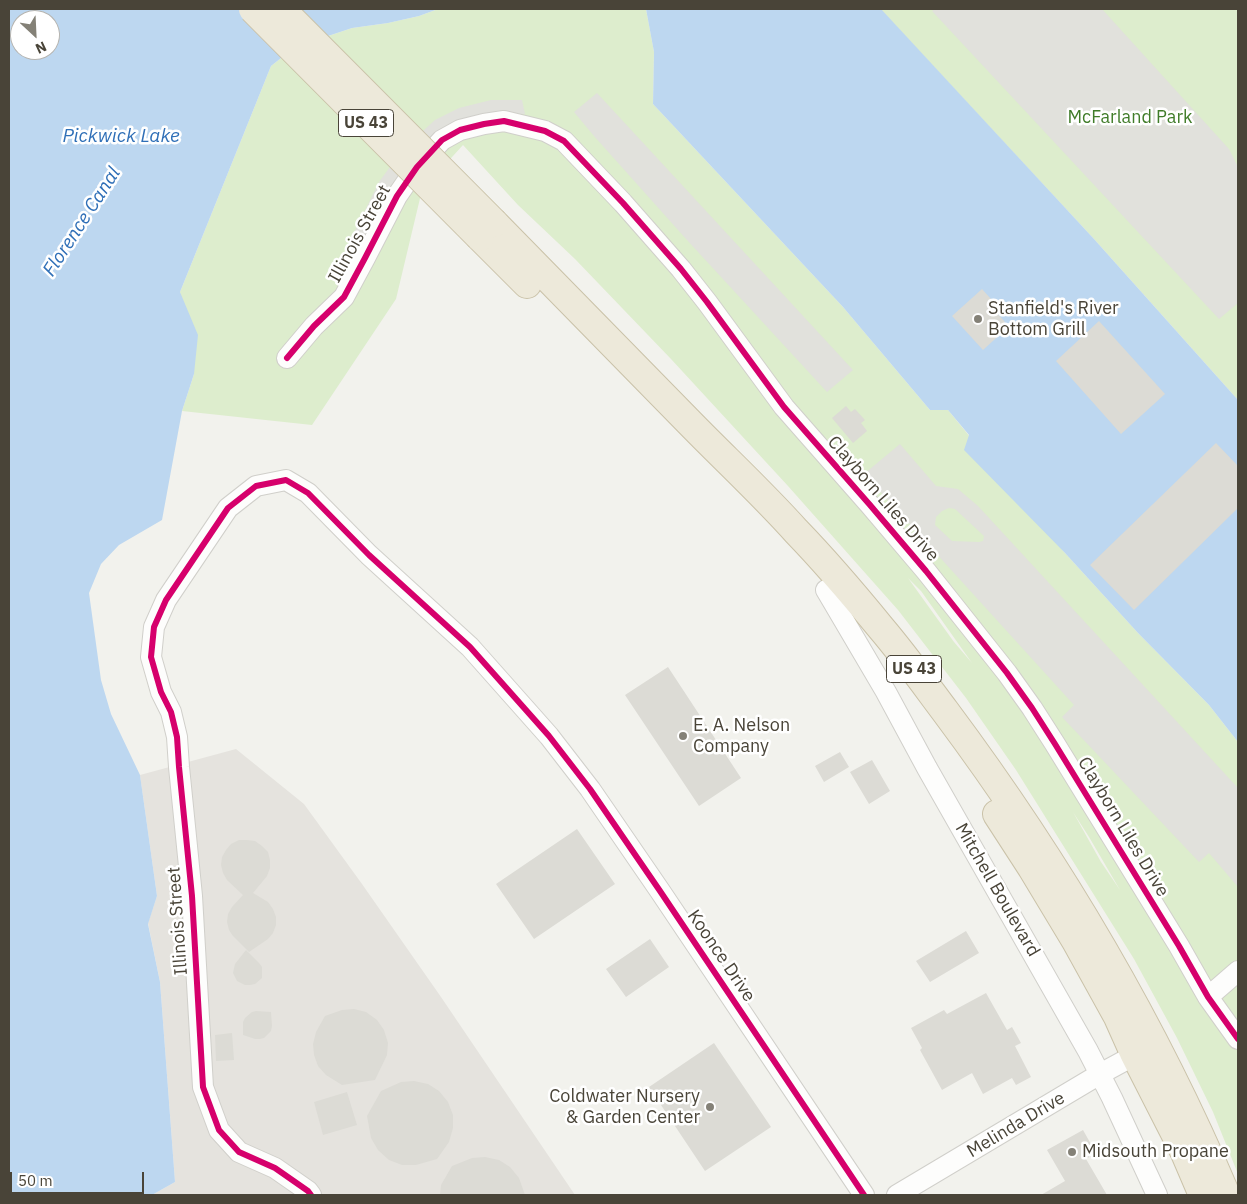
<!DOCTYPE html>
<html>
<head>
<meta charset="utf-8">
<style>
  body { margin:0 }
  #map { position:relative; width:1247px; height:1204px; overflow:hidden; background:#f2f2ed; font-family:"IBM Plex Sans",sans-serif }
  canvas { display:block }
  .frame { position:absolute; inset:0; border:10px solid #494438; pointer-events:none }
  .north { position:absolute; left:10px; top:10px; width:50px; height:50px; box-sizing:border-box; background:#fff; border:1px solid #b6b4af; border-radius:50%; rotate:155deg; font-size:14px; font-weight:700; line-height:20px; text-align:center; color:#494438 }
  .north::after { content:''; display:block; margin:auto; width:18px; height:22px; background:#848177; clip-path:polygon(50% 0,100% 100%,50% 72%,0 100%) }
  .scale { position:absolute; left:10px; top:1172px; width:134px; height:22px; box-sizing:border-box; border:2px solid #494438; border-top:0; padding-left:6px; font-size:15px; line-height:18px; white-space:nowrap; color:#494438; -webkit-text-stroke:4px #fff; paint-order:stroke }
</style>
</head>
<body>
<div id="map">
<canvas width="1247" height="1204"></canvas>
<div class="frame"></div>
<div class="north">N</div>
<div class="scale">50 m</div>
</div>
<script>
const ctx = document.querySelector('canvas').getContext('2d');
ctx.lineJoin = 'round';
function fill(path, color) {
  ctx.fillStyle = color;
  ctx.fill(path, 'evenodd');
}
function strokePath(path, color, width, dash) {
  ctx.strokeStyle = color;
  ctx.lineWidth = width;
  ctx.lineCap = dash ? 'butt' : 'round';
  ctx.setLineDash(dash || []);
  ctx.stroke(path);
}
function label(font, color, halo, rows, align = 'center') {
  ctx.font = font + ' "IBM Plex Sans",sans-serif';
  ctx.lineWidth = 5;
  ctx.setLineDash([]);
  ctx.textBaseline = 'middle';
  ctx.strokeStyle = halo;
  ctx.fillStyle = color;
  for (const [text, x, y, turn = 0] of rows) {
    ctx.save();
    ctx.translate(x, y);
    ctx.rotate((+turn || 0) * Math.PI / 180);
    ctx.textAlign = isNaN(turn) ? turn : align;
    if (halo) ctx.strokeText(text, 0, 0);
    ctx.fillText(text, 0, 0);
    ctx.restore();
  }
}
fill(new Path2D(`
  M236,749L304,804L362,884L441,997L575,1195H152L175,1182L160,982L148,923L157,896L140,775Z`), '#e5e3de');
fill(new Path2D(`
  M438,9H646L654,52L653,104L843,307L930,410H948L1065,553L1138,633L1209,705L1238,742V1174L1213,1112L1177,1038L1134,959L1016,770L966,698L898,610L788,486L671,359L575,259L518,205L463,145L422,190L396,299L312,425L182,411L194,374L180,292L271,66L295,47L352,28L388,23L419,16ZM908,578L921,591L972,663L954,642ZM1073,812L1089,837L1120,890L1101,862Z
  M880,9H1238V400L1094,239Z`), '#ddedcd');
fill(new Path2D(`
  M935,9H1102L1229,149L1238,167V303L1219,319L932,11Z
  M597,93L853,370L827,392L687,240L594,136L574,112Z
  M491,100H522L525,114L494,113L464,120L357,257L346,249L379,182L403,149L435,120L459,108Z
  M900,444L936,486L958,489L978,506L1238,788V887L1209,853L1199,862L1062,717L1074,705L864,474ZM949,508L955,509L984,536L983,541L979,542L952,541L935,525L936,517L942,511Z`), '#e1e1dc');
fill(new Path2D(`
  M9,9H438L419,16L388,23L352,28L295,47L271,66L180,292L198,335L194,374L182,411L162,520L119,545L101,564L89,593L101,680L111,714L140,775L157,896L148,924L160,982L175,1182L152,1195H9ZM20,20H50V50H20Z
  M646,9H881L1094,239L1238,400V742L1209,705L1138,633L1065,553L964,450L969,435L948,410H930L843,307L653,104L654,52Z`), '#bdd7f0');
fill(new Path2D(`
  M982,289L1000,309L996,312L1005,322L1001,325L1005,330L983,350L952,316Z
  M1099,321L1165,394L1121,434L1056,361Z
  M846,406L851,412L855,409L865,420L861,423L867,431L853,443L832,418Z
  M1216,443L1238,466V508L1134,610L1090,565Z
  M668,667L741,778L699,806L625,695Z
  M840,752L849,767L824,782L815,766Z
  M872,760L890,791L869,804L850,772Z
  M577,829L615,884L534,939L496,884Z
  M239,840H247L255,841L262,846L268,852L270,860V868L267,876L253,893L268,902L273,909L276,917V925L273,933L268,939L249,952L233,936L229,930L227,922L228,914L232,907L243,895L227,880L223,873L221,865L222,857L226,850L231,844Z
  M966,931L979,953L930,982L916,961Z
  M650,939L669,967L626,997L606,969Z
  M246,950L259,963L262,967V978L255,984L250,985H245L237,981L233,973L235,964Z
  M986,993L1007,1030L1012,1027L1021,1043L1015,1046L1031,1077L1016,1085L1012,1078L983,1094L972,1073L942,1090L920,1050L922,1048L911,1028L944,1010L947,1014Z
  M354,1009L366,1012L377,1020L384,1030L388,1043L387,1055L375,1080L342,1085L326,1075L318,1066L314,1055L313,1044L316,1032L325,1016L342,1010Z
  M256,1011L271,1012L272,1026L271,1031L264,1038L260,1039H255L243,1035V1022L245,1018L252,1012Z
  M232,1033L234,1060L216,1061L215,1035Z
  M714,1043L771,1127L705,1171L649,1087Z
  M414,1081L428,1084L439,1091L448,1102L453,1115V1128L449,1142L437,1159L416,1165H402L389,1160L378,1150L371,1138L367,1116L381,1091L401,1082Z
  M347,1092L357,1125L323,1135L314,1102Z
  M1083,1130L1096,1153L1086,1159L1107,1195H1041L1065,1181L1047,1150Z
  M485,1157L499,1160L510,1167L519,1178L525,1195H440L441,1185L452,1166L472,1158Z`), '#dcdbd5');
const street = new Path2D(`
  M287,358L314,326L344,297L365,258L397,196L417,167L442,140L460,130L484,124L504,121L545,131L564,141L623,203L681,269L707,302L784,407L870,505L926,571L1007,673L1032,708L1055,744L1179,946L1208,997L1238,1039
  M826,590L886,692L927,768L1088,1051L1112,1098L1157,1195
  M1208,997L1238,971
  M311,1195L308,1191L275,1168L239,1152L219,1130L203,1087L192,896L179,767L177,737L171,712L161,692L151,657L154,627L166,600L228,508L256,486L286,480L308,493L369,555L470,647L549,736L590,789L660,891L864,1195
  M897,1195L1100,1074L1135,1055`);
const highway = new Path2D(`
  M494,223C559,289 624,355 688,421C724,458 762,493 796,531C826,562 854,595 881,628C904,655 924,683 945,711C1057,861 1153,1023 1226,1195
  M480,237L527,284
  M997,814L1032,868L1076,941L1118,1017L1135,1055L1185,1153L1203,1195`);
strokePath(street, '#d0cfca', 22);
strokePath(highway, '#cac2a8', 30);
strokePath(street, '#fdfdfc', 20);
strokePath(highway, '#ede9da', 28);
const highwayBridge = new Path2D(`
  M253,9L480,237
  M281,9L494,223`);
strokePath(highwayBridge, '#cac2a8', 30, []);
strokePath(highwayBridge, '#ede9da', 28);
strokePath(new Path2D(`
  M287,358L314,326L344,297L365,258L397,196L417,167L442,140L460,130L484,124L504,121L545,131L564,141L623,203L681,269L707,302L784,407L870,505L926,571L1007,673L1032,708L1055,744L1179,946L1208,997L1238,1039
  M311,1195L308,1191L275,1168L239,1152L219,1130L203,1087L192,896L179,767L177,737L171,712L161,692L151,657L154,627L166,600L228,508L256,486L286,480L308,493L369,555L470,647L549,736L590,789L660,891L864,1195`), '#d6006c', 6);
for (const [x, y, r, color] of [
  [978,319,5,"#848177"],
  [683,736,5,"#848177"],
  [710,1107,5,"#848177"],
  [1072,1152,5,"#848177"]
]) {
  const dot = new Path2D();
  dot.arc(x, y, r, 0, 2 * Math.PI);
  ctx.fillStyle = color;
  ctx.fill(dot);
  strokePath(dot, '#fff', 2);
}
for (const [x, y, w] of [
  [366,123,55],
  [914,669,55]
]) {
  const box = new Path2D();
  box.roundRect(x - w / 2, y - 13.5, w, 27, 4);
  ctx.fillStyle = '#fff';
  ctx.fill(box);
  strokePath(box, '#494438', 1);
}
label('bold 16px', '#494438', null, [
  ["US 43",366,123],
  ["US 43",914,669]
]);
label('18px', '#407c29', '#fff', [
  ["McFarland Park",1130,118]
]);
label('18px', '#494438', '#fff', [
  ["Illinois Street",360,234,-61],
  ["Clayborn Liles Drive",883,499,49],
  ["Clayborn Liles Drive",1123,827,59],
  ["Mitchell Boulevard",997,890,60],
  ["Illinois Street",178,921,-94],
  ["Koonce Drive",721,956,56],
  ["Melinda Drive",1016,1125,-31]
]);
label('18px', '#494438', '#fff', [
  ["Stanfield's River",988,309],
  ["Bottom Grill",988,330],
  ["E. A. Nelson",693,726],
  ["Company",693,747],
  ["Coldwater Nursery",700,1097,"right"],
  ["& Garden Center",700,1118,"right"],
  ["Midsouth Propane",1082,1152]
], 'left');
label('italic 19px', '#2f6fb7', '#fff', [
  ["Pickwick Lake",121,137],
  ["Florence Canal",82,222,-57]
]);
</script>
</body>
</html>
